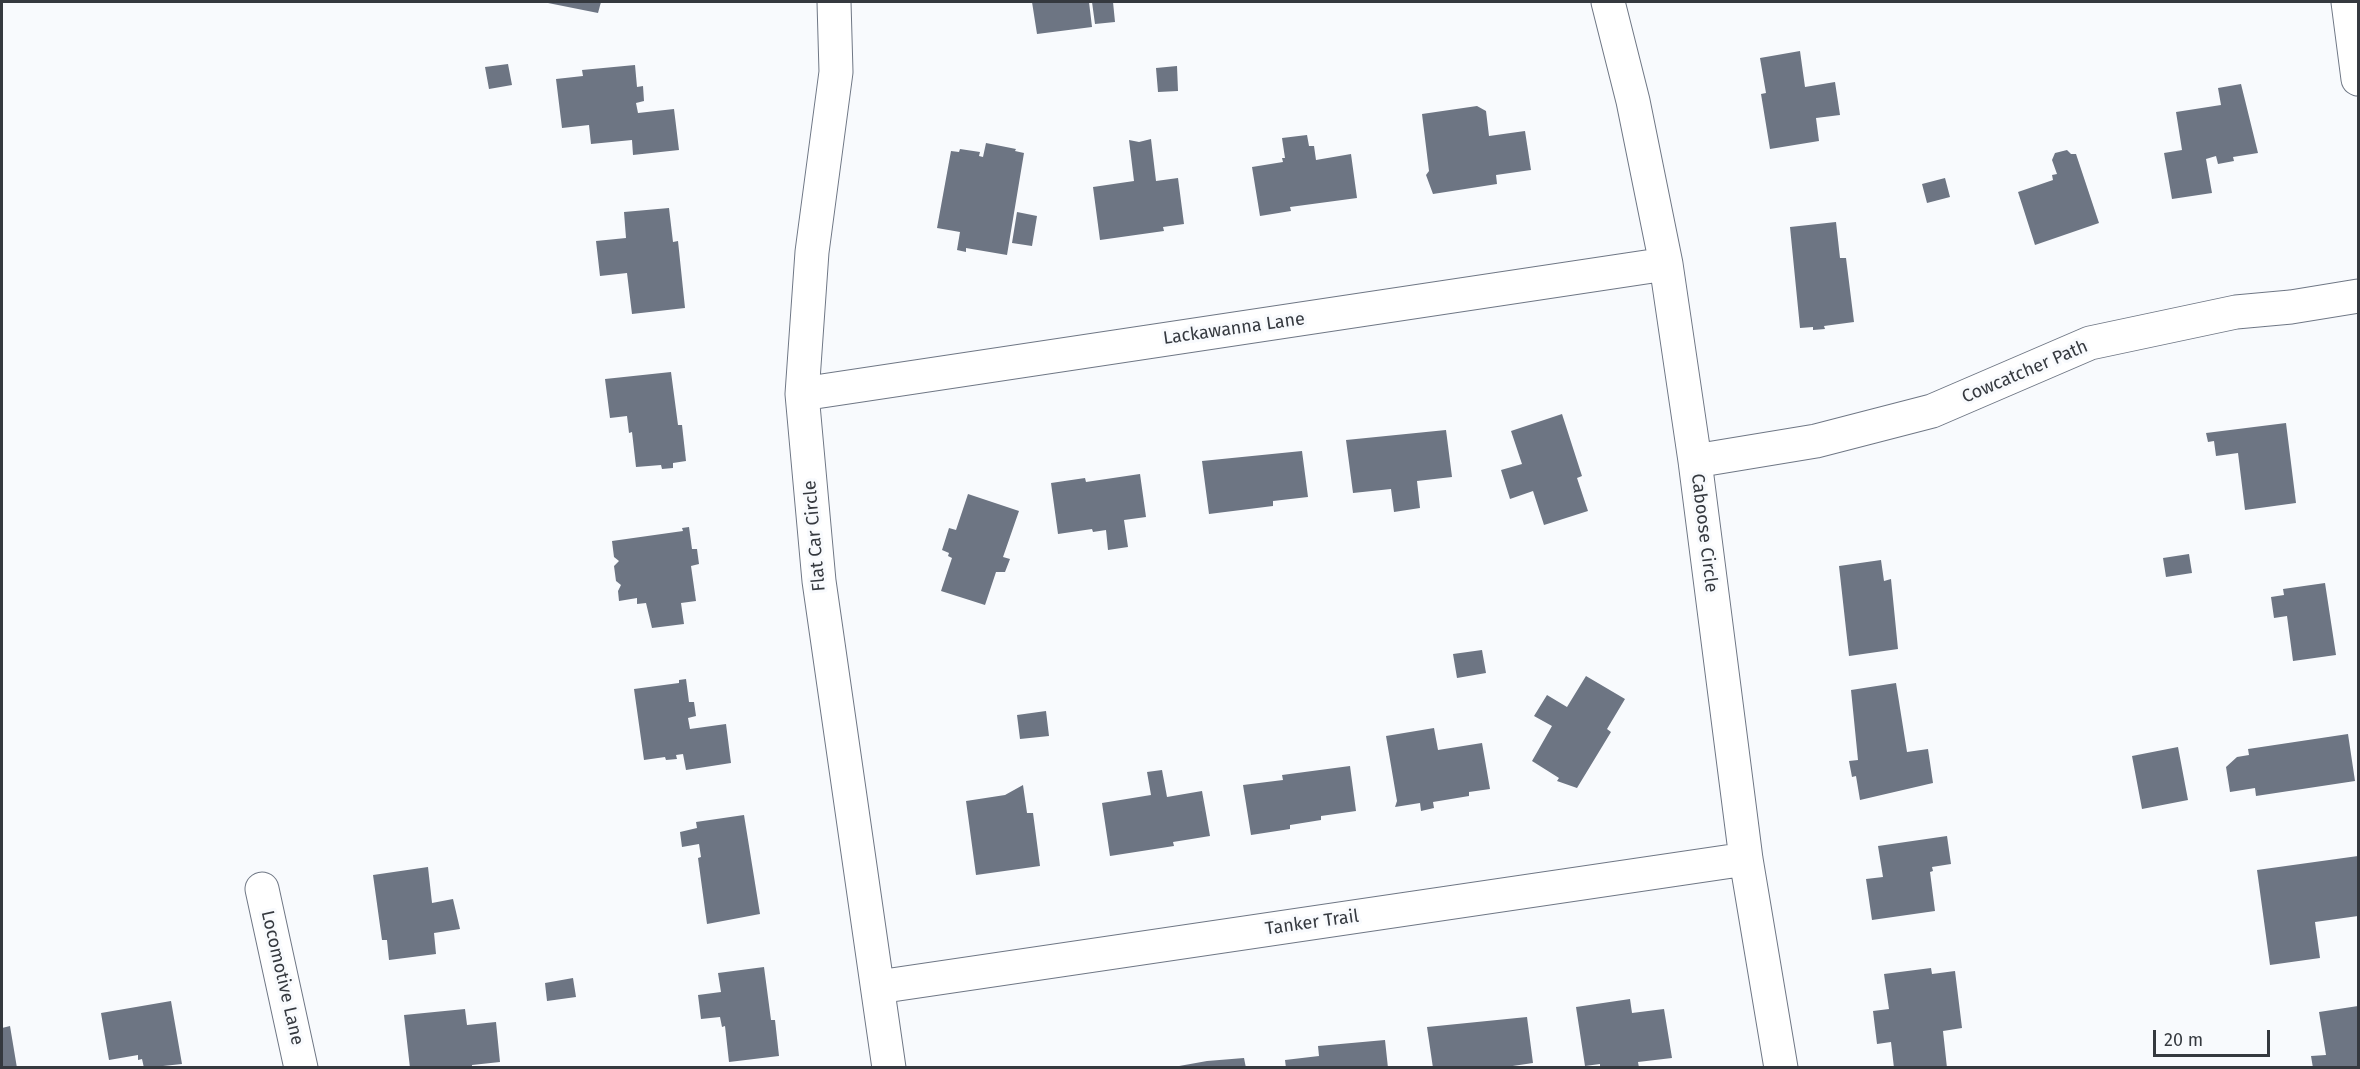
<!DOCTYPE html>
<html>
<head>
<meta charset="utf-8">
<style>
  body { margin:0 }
  #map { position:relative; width:2360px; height:1069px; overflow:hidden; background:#f8fafd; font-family:"Fira Sans",sans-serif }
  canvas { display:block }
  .frame { position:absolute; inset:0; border:3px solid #35393f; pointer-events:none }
  .scale { position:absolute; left:2153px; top:1030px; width:117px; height:27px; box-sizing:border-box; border:3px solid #35393f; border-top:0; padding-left:8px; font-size:18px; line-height:21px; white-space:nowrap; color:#35393f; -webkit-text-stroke:4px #f8fafd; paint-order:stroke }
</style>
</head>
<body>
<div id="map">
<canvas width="2360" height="1069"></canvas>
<div class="frame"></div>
<div class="scale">20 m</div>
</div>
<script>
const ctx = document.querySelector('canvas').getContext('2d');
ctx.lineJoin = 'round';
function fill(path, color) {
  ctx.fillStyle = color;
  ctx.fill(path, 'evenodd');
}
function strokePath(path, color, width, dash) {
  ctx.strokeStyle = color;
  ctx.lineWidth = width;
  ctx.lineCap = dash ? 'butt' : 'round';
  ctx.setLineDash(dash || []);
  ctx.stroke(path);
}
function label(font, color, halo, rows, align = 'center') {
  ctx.font = font + ' "Fira Sans",sans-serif';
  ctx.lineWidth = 6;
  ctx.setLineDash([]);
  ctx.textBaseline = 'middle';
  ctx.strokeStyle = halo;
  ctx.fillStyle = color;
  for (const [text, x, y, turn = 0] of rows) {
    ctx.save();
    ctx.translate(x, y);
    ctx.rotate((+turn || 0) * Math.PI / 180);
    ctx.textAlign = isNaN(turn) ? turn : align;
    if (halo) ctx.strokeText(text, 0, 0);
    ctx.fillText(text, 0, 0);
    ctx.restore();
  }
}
fill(new Path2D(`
  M543,2H601L598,13Z
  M1032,2H1089L1092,27L1037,34Z
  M1092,2H1113L1115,22L1095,24Z
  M1800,51L1805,87L1835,82L1840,115L1816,118L1819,141L1770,149L1761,94L1766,93L1760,58Z
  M508,64L512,85L489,89L485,67Z
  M635,65L637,87L643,86L644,101L636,103L638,113L674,109L679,150L633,155L632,140L591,144L589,125L562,128L556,79L583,76L582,70Z
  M1177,66L1178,91L1158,92L1156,68Z
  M2241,84L2258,153L2233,157L2234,161L2218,164L2216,156L2206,159L2212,193L2172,199L2164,153L2182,150L2176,112L2221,105L2218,88Z
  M1477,106L1486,111L1489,136L1525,131L1531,170L1496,175L1497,184L1433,194L1426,175L1429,171L1422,114Z
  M1307,135L1309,146H1314L1316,160L1351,154L1357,198L1290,207L1291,211L1260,216L1252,167L1283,162L1282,158H1285L1282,138Z
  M1151,139L1156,181L1178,178L1184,224L1163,227L1164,231L1100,240L1093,187L1134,181L1129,140L1139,142Z
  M986,143L1016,149L1015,151L1024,153L1007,255L966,248V252L957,250L960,232L937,228L951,151L959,152L960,149L980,152L979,156L983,157Z
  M2067,150L2071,154H2076L2099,223L2035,245L2018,192L2053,180L2052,175L2057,174L2052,160L2055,153Z
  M1945,178L1950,197L1927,203L1922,184Z
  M669,208L673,242L678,241L685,308L632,314L627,273L600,276L596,241L626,238L624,212Z
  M1017,212L1037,216L1032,246L1012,243Z
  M1836,222L1840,258H1846L1854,322L1824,326L1825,329L1813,330V327L1800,328L1790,227Z
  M671,372L678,425H682L686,461L673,463V468L662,469L661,465L636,467L632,432L629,433L627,416L610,418L605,379Z
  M1562,414L1582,476L1577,478L1588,511L1544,525L1533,491L1510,499L1501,470L1522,464L1511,431Z
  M2286,423L2296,503L2245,510L2238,453L2216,456L2214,441L2208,442L2206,433Z
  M1446,430L1452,477L1417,481L1420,508L1394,512L1391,489L1353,493L1346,440Z
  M1302,451L1308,497L1273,501V506L1209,514L1202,461Z
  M1140,474L1146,517L1124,520L1128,547L1108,550L1106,530L1093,532L1092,529L1058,534L1051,483L1085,478L1086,482Z
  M968,494L1019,511L1003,557L1010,559L1005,572H996L985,605L941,591L952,558L948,556L949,553L942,550L949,528L956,530Z
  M689,527L692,549H697L699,564L691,566L696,601L681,603L684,624L652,628L646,603L637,604V598L619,601L618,591L621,585L616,581L614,566L619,561L614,557L612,541L683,531L682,528Z
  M2189,554L2192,573L2166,577L2163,558Z
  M1881,560L1884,581L1891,579L1898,649L1849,656L1839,566Z
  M2325,583L2336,655L2293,661L2287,616L2274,618L2271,597L2284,595L2283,589Z
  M1482,650L1486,673L1457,678L1453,654Z
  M1586,676L1625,699L1607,729L1611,732L1577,788L1557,781L1559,778L1532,761L1552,726L1534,716L1547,695L1567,707Z
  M686,679L689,702H694L696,716L688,718L690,729L726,724L731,763L686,770L683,754L676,755L677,759L666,760L665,757L644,760L634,689L679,683V680Z
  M1896,683L1907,752L1928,749L1933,783L1860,800L1856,776L1852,777L1849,761L1858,760L1851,690Z
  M1046,711L1049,736L1020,739L1017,715Z
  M1434,728L1438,750L1482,743L1490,789L1469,792V796L1433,802L1434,808L1421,811L1420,803L1395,807L1397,801L1386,736Z
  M2348,734L2355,781L2256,796L2255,788L2230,792L2226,767L2237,757L2249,755L2248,749Z
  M2178,747L2188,800L2142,809L2132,756Z
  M1350,766L1356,811L1321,816V820L1290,825V829L1251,835L1243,785L1283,780L1282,775Z
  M1162,770L1167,797L1202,791L1210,836L1173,842L1174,846L1110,856L1102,803L1151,795L1147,772Z
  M1023,785L1027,813H1033L1040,866L976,875L966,801L1005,795Z
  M744,815L760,914L707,924L698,858L701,857L699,844L682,847L680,832L697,828L696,822Z
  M1947,836L1951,864L1932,867L1933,871L1930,872L1935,911L1872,920L1866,879L1883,877L1878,846Z
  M2358,856V916L2315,922L2320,958L2270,965L2257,870Z
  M428,867L432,903L453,899L460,929L434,933L436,954L389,960L387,940H382L373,875Z
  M764,967L771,1020H775L779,1056L729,1062L725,1026L722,1027L720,1017L701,1019L698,995L721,992L718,973Z
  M1931,968L1932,974L1955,971L1962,1028L1943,1031L1947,1068H1894L1891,1042L1877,1044L1873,1011L1889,1009L1884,974Z
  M573,978L576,997L547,1001L545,983Z
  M1630,999L1632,1013L1664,1009L1672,1058L1638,1062L1639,1068H1600V1064L1585,1066L1576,1007Z
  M171,1001L182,1064L144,1068L142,1059L138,1060V1055L109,1060L101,1013Z
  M2358,1006V1068H2313L2311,1056L2326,1055L2319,1012Z
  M465,1009L467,1025L496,1022L500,1062L472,1065V1068H410L404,1015Z
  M1527,1017L1533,1063L1499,1068H1433L1427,1027Z
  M10,1026L17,1068H2V1028Z
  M1385,1040L1388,1068H1286L1285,1060L1319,1056L1318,1046Z
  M1244,1058L1246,1068H1168L1207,1061Z`), '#6d7583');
const minor = new Path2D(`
  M834,2L836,72L812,252L802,394L819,581L889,1068
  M1608,2L1633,101L1666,264L1695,461L1746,859L1781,1068
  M2348,2L2358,79
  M802,394L1666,264
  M1695,461L1816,441L1932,411L2090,343L2236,312L2291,307L2358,296
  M262,889L301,1068
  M878,987L1746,859`);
strokePath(minor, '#6f7785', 35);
strokePath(minor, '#fff', 33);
label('18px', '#35393f', '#f8fafd', [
  ["Lackawanna Lane",1234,329,-8],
  ["Cowcatcher Path",2025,372,-23],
  ["Caboose Circle",1704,533,83],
  ["Flat Car Circle",815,536,-95],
  ["Tanker Trail",1312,923,-8],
  ["Locomotive Lane",282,978,77]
]);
</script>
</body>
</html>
